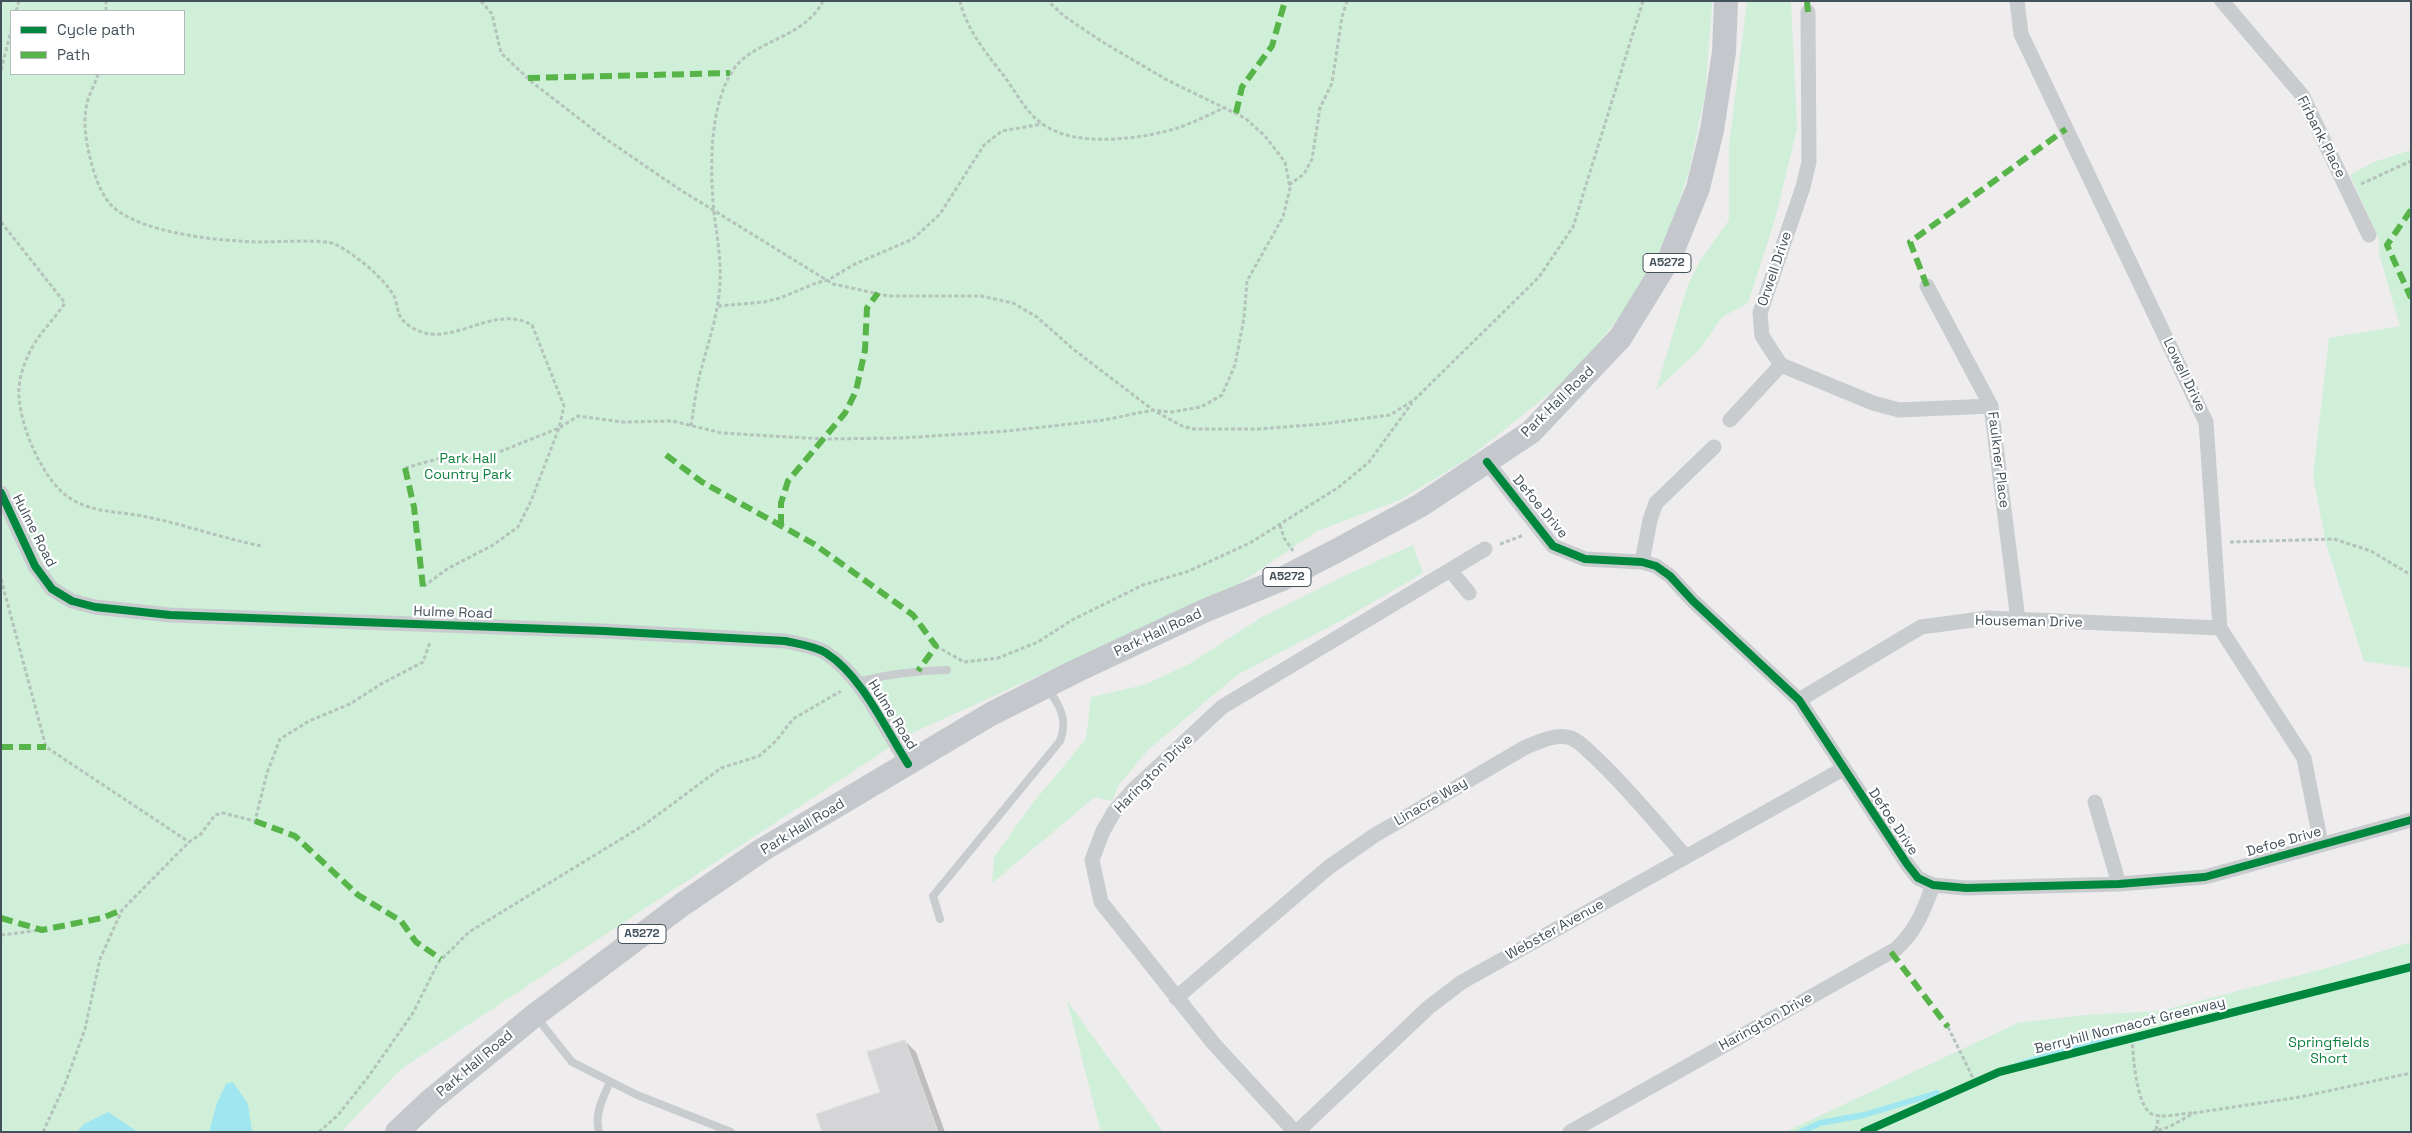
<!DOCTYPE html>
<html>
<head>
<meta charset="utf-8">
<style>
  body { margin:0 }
  #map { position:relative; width:2412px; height:1133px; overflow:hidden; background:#eeeced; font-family:"Space Grotesk",sans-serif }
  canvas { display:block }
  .frame { position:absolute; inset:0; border:2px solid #43515a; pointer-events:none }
  .legend { position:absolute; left:10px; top:10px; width:175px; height:65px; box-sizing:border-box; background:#fff; border:1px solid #b4b9bd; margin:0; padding:6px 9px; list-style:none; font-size:15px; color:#43515a }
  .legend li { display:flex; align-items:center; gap:10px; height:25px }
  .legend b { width:25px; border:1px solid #b4b9bd }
</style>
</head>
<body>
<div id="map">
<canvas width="2412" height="1133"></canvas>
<div class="frame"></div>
<ul class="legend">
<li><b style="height:6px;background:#00873e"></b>Cycle path</li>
<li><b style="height:6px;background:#57b448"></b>Path</li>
</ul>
</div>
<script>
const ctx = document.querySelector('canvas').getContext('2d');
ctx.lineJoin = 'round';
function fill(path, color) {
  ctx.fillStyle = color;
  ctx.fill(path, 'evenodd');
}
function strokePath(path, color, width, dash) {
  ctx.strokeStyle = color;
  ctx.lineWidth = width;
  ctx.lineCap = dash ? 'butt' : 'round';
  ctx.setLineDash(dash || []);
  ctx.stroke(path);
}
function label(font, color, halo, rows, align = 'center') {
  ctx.font = font + ' "Space Grotesk",sans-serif';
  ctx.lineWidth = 4.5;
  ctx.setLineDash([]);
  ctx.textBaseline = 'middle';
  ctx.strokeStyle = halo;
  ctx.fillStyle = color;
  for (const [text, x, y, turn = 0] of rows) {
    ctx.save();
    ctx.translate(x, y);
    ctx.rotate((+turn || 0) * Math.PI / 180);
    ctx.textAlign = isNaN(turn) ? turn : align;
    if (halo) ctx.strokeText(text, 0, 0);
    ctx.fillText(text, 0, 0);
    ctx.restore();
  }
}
fill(new Path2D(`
  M1,1H1712V7L1705,94L1689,171L1669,232L1635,295L1596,348L1550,393L1469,458L1400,500L1317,531L1236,586L910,734L401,1069L341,1132H1ZM11,11H184V74H11Z
  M1747,1H1791L1797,128L1776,216L1748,303L1722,317L1699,350L1656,390L1687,287L1700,261L1729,220V146Z
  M2411,150V668L2364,661L2326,544L2313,476L2329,338L2400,326L2379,254V239L2350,175L2374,162Z
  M1413,545L1423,573L1342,620L1237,675L1148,750L1118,786L1112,801L1095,797L992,883L994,857L1033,803L1086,739L1091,697L1144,685L1191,663L1262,617L1344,576Z
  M2411,942V1132H1785L2018,1023L2085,1015L2160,1011L2335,966Z
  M1067,1001L1163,1132H1101Z`), '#cfefd8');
fill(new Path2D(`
  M233,1082L248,1104L252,1132H209L217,1103L226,1084Z
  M108,1112L138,1132H77L84,1124Z`), '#a0e6f0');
fill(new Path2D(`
  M905,1041L916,1052L945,1132H824L882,1092Z`), '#0003');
strokePath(new Path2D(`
  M1984,1079C2026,1060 2096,1038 2142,1038
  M1801,1132L1820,1123L1864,1115L1937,1093`), '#a0e6f0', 6);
const building = new Path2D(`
  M905,1040L938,1132H822L816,1114L880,1092L867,1052Z`);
fill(building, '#d5d5d7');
strokePath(building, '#dfdee0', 1);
strokePath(new Path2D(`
  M481,1L492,14L501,53L533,83L603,137L679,189L833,284L888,296H981L1013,303L1037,317L1073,349L1153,410L1182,426L1194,429H1259L1322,424L1390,415L1414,400L1539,277L1573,227L1643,1
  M960,1C966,29 987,54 1004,76C1016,92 1025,111 1041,123C1075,149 1143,139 1181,127C1196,121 1211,114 1226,107
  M16,11L19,1
  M106,11V1
  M1,70L11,31
  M98,74C95,85 87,97 86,109C83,126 87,145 91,162C95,176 101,195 112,206C142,234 220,241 260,242C274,242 325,239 335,244C356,255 382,276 394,296C397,302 397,312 401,318C407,326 420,333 430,334C465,337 498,306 532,325L564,406L559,428L531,501L518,527L493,545L447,569L423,587
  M2361,184L2411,161
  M1289,185L1304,174L1312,159L1320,108L1332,83L1342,17L1347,1
  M1,222L65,303C53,321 36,336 28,356C22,368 18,383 19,397C21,428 42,478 68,497C92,514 124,511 152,518C189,526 225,539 262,546
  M718,306L764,302L780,298L816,283L828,280L855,264L913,239L940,214L984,145L1002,131L1042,124
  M691,426C694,407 696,388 701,370C709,340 719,312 720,281C721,258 717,235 714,213C710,171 709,112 730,75C749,39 803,41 823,1
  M405,468L444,457L484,458L559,428L578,416L623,422L672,421L722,433L823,439L902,438L1008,431L1104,420L1153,410L1171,412L1201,407L1222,395L1235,365L1244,318L1247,281L1283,217L1290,188L1285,162L1265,136L1245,118L1167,80L1101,41L1064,16L1048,1
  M1280,525L1284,538L1293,551
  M2230,542L2334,539L2371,551L2411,575
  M1500,544L1524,535
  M1,579L46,747L189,842
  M936,646L964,662L998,658L1038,642L1072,620L1143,585L1189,571L1250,543L1339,487L1369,462L1412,403
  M1,935L42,930
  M1948,1027L1975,1082
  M2132,1038C2133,1054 2136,1110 2154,1115C2165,1118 2182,1113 2193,1113
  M2156,1130L2159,1115
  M43,1132L65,1084L85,1029L100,959L122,910L189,842L201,834L215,815L223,813L255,821L267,773L280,739L309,721L350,704L381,684L423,662L430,642
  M319,1132L338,1115L368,1077L413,1013L438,963L469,932L644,825L721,768L759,756L776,741L793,719L841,691
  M2152,1132L2169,1127L2194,1113L2300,1097L2411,1073`), '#b5c3bd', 3, [4, 2.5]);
strokePath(new Path2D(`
  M857,682C887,674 916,671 947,670
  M940,919L933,896L1060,741C1068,722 1060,703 1046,688
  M537,1018L572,1062L637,1095L731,1132
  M599,1132C594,1114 603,1098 610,1082`), '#c9ccce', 8);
strokePath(new Path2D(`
  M2017,1L2021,34L2206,422L2220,628L2304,758L2321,844
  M2222,1L2302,95L2369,235
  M1808,12L1809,162L1803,187L1760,313L1762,336L1781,365L1873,403L1899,410L1991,406
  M1927,286L1991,406L2018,620
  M1730,420L1781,365
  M1487,462L1553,546L1585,559L1642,562L1656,566L1670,576L1693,601L1799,700L1907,864L1918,878L1933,885L1966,888L2119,884L2205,877L2411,820
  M1,493L35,566L52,589L72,601L95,607L170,615L604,631L785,641C798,644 815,646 826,653C862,676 885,728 908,764
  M1642,562L1650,520L1656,503L1714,447
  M1450,570L1469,593
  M1799,700L1921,627L1988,618L2220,628
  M2095,802L2119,884
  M1176,998L1329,867L1375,835L1524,748C1538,742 1555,733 1571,738C1581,742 1588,751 1595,757C1628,788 1656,823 1686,857
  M1295,1132L1214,1044L1101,902L1092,860L1103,831L1114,812L1132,791L1222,707L1485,549
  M1297,1132L1429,1007L1462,982L1843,769
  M1570,1132L1896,949C1916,931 1924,910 1933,885`), '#c9ccce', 15);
strokePath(new Path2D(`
  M397,1132L431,1100L535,1015L683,904L762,850L991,714L1076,671L1204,611L1280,580L1338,550L1421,505L1531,432L1620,338L1670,257L1698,188L1712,130L1724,52L1726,1`), '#c4c8cc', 24);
strokePath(new Path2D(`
  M1807,1L1808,12
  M528,78L730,73
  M1236,113L1242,87L1272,46L1285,1
  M2411,210L2387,245L2411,298
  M1927,286L1910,242L2066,129
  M666,455L702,482L814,544L913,615L936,646L918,671
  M405,468L414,507L423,587
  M781,526V503L788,481L845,413L856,391L865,350L867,308L878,293
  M1,747H46
  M255,821L295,836L358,895L401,921L416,942L441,959
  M1,918L42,930L102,918L122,910
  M1891,952L1948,1027`), '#57b448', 6, [12, 6]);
strokePath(new Path2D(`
  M1487,462L1553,546L1585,559L1642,562L1656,566L1670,576L1693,601L1799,700L1907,864L1918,878L1933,885L1966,888L2119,884L2205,877L2411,820
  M1,493L35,566L52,589L72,601L95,607L170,615L604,631L785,641C798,644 815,646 826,653C862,676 885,728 908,764
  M1864,1132L1999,1072L2411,967`), '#00873e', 8);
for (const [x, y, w] of [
  [1667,263,48],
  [1287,577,48],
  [642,934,48]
]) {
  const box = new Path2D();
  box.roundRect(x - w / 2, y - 9.5, w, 19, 4);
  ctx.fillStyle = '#fff';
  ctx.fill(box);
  strokePath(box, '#43515a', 1);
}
label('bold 12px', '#43515a', null, [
  ["A5272",1667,263],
  ["A5272",1287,577],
  ["A5272",642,934]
]);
label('14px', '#43515a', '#fff', [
  ["Firbank Place",2321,137,63],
  ["Orwell Drive",1775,269,-71],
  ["Lowell Drive",2184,375,64],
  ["Park Hall Road",1558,402,-44],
  ["Faulkner Place",1998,460,83],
  ["Defoe Drive",1540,507,50],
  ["Hulme Road",34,531,63],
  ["Hulme Road",453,613,2],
  ["Houseman Drive",2029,622,1],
  ["Park Hall Road",1158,633,-25],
  ["Hulme Road",892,715,58],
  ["Harington Drive",1154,774,-45],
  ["Linacre Way",1431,802,-30],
  ["Defoe Drive",1893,822,56],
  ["Park Hall Road",803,827,-31],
  ["Defoe Drive",2284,842,-16],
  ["Webster Avenue",1555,930,-29],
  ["Harington Drive",1766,1022,-29],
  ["Berryhill Normacot Greenway",2130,1026,-14],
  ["Park Hall Road",475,1064,-40]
]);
label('14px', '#0f803e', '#fff', [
  ["Park Hall",468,459],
  ["Country Park",468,475],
  ["Springfields",2329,1043],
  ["Short",2329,1059]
]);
</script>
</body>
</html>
